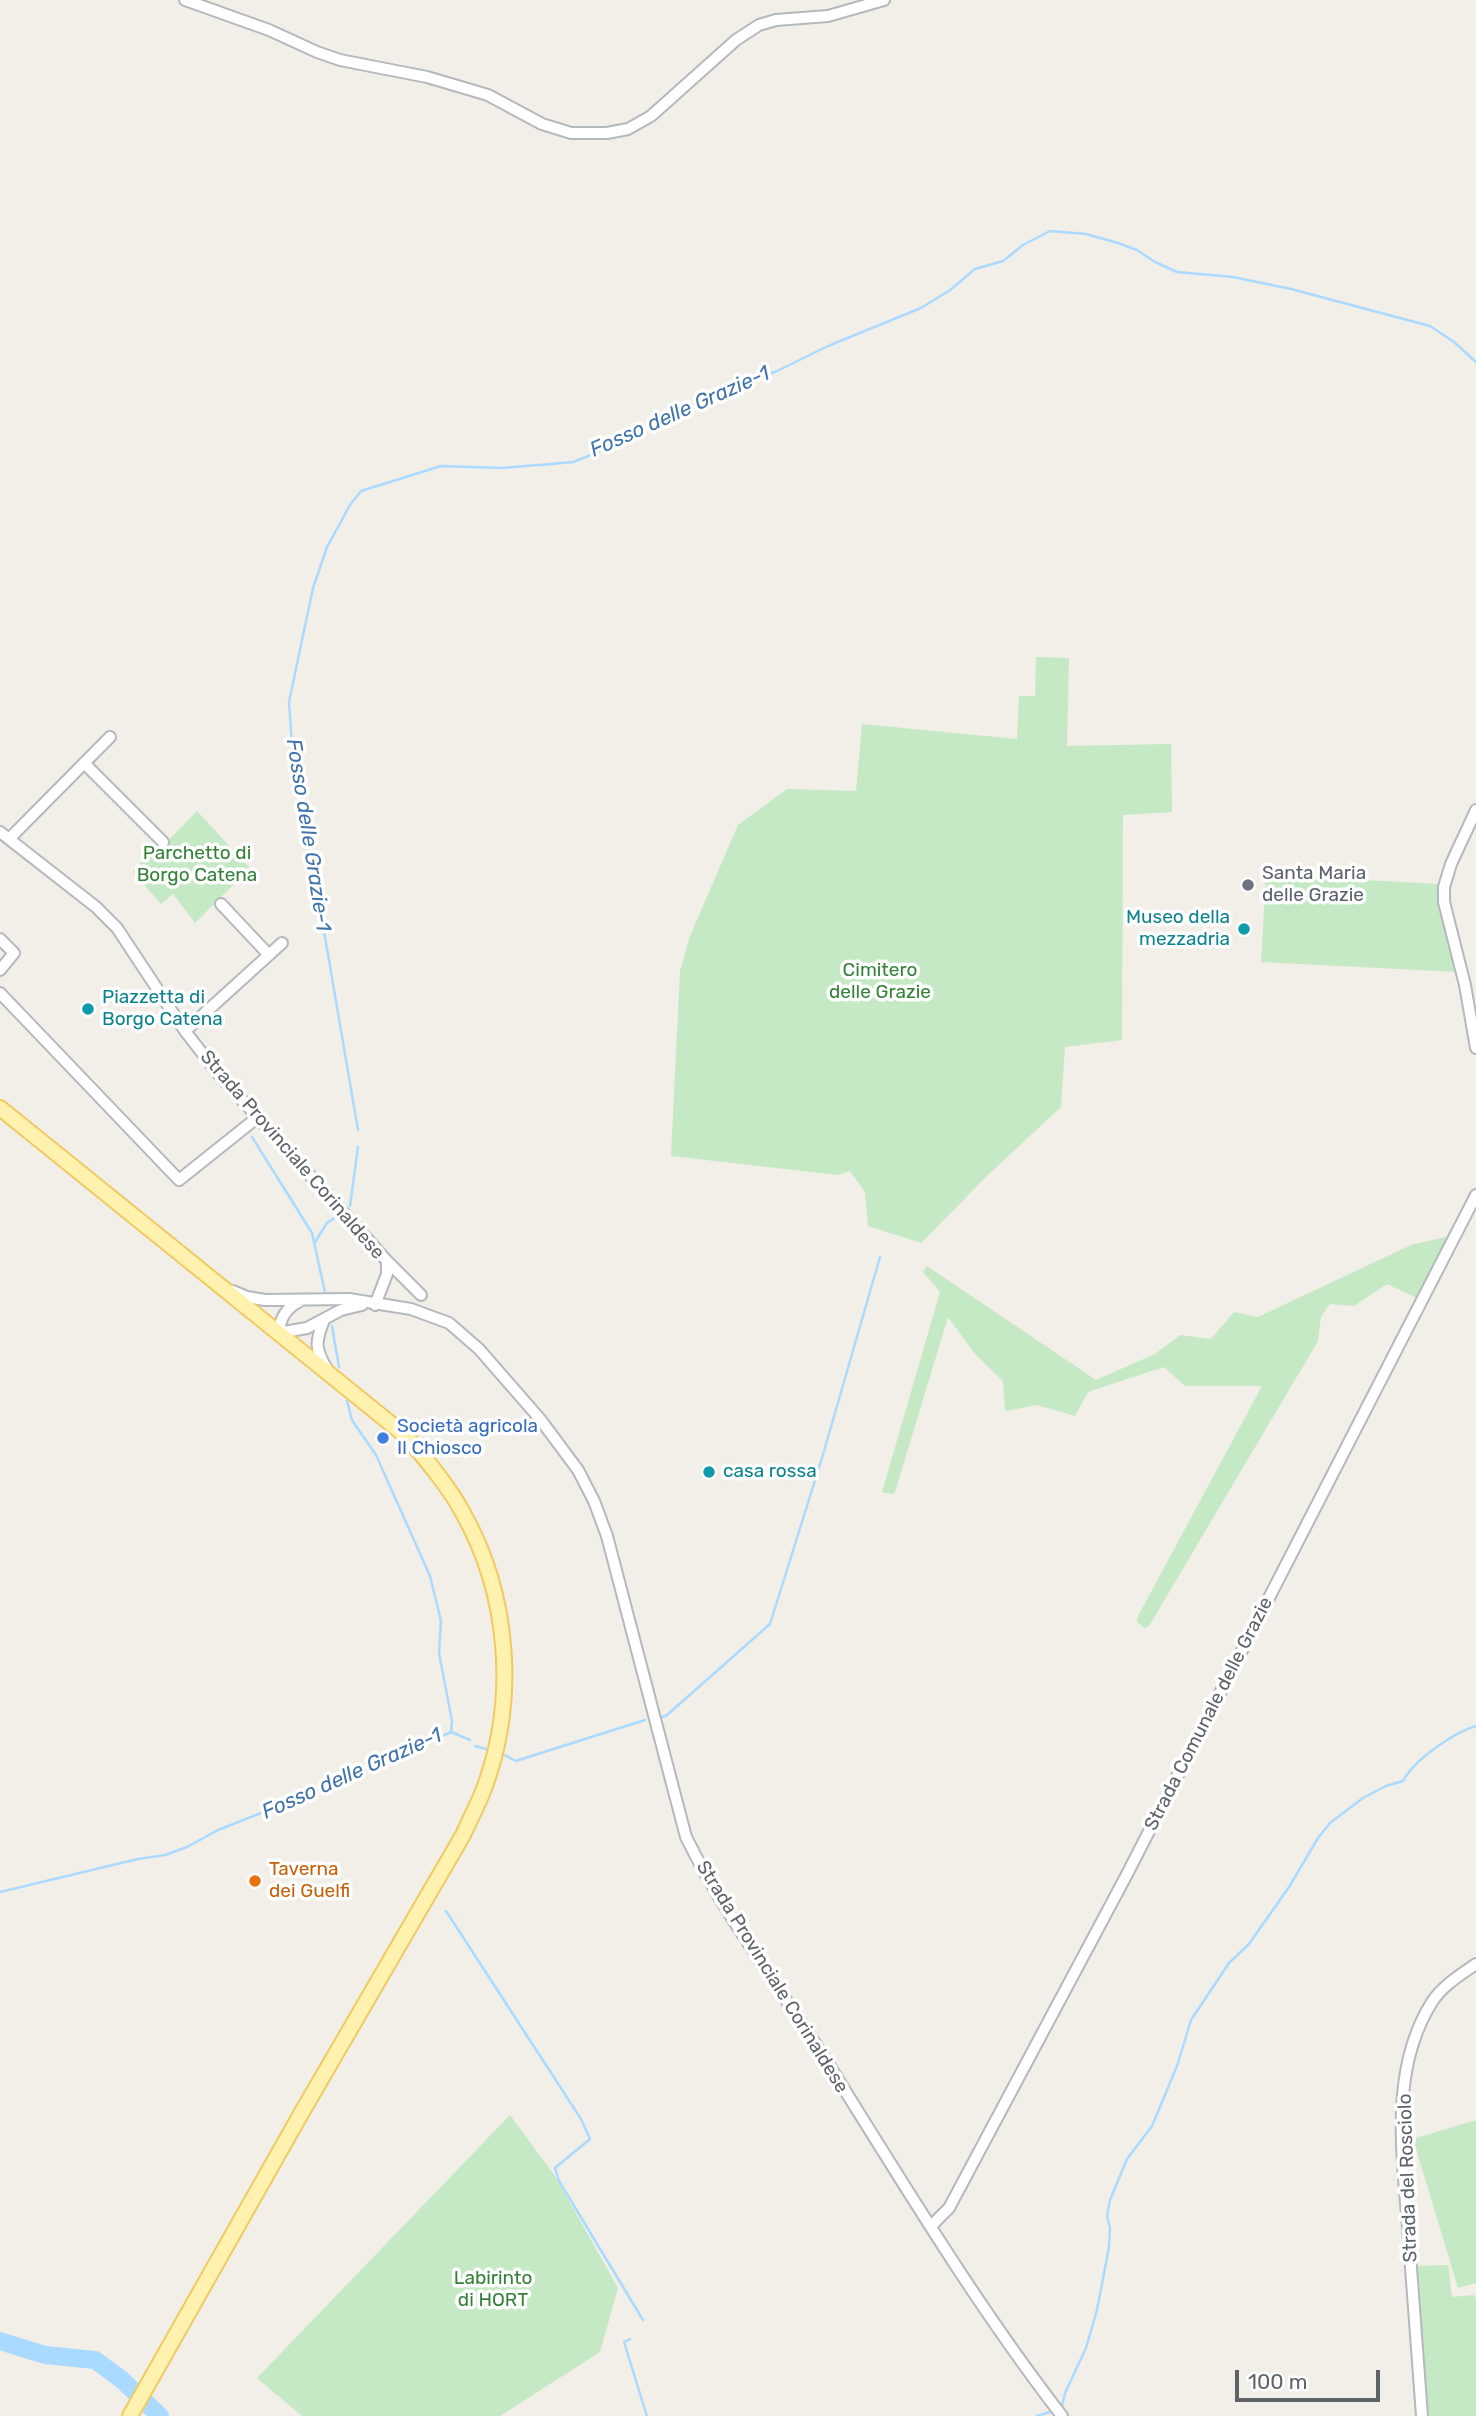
<!DOCTYPE html>
<html>
<head>
<meta charset="utf-8">
<style>
  body { margin:0 }
  #map { position:relative; width:1476px; height:2416px; overflow:hidden; background:#f1efe8; font-family:Rubik,sans-serif }
  canvas { display:block }
  .scale { position:absolute; left:1235px; top:2370px; width:145px; height:32px; box-sizing:border-box; border:4px solid #5f6368; border-top:0; padding-left:9px; font-size:21px; line-height:24px; white-space:nowrap; color:#5f6368; -webkit-text-stroke:5px #fff; paint-order:stroke }
</style>
</head>
<body>
<div id="map">
<canvas width="1476" height="2416"></canvas>
<div class="scale">100 m</div>
</div>
<script>
const ctx = document.querySelector('canvas').getContext('2d');
ctx.lineJoin = 'round';
function fill(path, color) {
  ctx.fillStyle = color;
  ctx.fill(path, 'evenodd');
}
function strokePath(path, color, width, dash) {
  ctx.strokeStyle = color;
  ctx.lineWidth = width;
  ctx.lineCap = dash ? 'butt' : 'round';
  ctx.setLineDash(dash || []);
  ctx.stroke(path);
}
function label(font, color, halo, rows, align = 'center') {
  ctx.font = font + ' Rubik,sans-serif';
  ctx.lineWidth = 7;
  ctx.setLineDash([]);
  ctx.textBaseline = 'middle';
  ctx.strokeStyle = halo;
  ctx.fillStyle = color;
  for (const [text, x, y, turn = 0] of rows) {
    ctx.save();
    ctx.translate(x, y);
    ctx.rotate((+turn || 0) * Math.PI / 180);
    ctx.textAlign = isNaN(turn) ? turn : align;
    if (halo) ctx.strokeText(text, 0, 0);
    ctx.fillText(text, 0, 0);
    ctx.restore();
  }
}
fill(new Path2D(`
  M1036,657L1069,658L1067,746L1171,744L1172,812L1123,815L1122,1040L1065,1047L1061,1107L989,1174L921,1243L868,1226L865,1192L850,1171L838,1175L671,1156L680,971L690,936L738,825L787,789L856,791L862,724L1017,739L1019,696H1035Z
  M197,811L250,868L195,923L173,894L161,904L133,872L158,842L163,846Z
  M1266,875L1441,884L1458,972L1261,962Z
  M1450,1236L1419,1299L1387,1284L1354,1306L1330,1304L1321,1316L1318,1341L1149,1626L1145,1628L1137,1622L1138,1616L1262,1386H1185L1164,1367L1088,1392L1075,1416L1037,1405L1005,1411L1003,1381L975,1354L948,1317L895,1492L892,1494L882,1492L940,1292L923,1272L927,1266L1096,1380L1155,1354L1180,1335L1211,1339L1234,1312L1258,1317L1411,1245Z
  M510,2115L555,2176L618,2288L600,2352L500,2416H302L257,2378Z
  M1476,2120V2283L1458,2288L1413,2139Z
  M1448,2265L1452,2297L1474,2295L1476,2299V2416H1426L1416,2266Z`), '#c5e8c5');
strokePath(new Path2D(`
  M358,1130L292,744L289,702L313,588L327,547L350,505L361,491L441,466L501,468L551,464L573,462L596,453L656,421L721,392L777,371L828,346L921,308L950,290L975,269L1003,261L1023,245L1050,231L1086,234L1118,243L1137,250L1155,262L1177,272L1233,277L1291,289L1430,326L1454,342L1476,362
  M252,1137L312,1233L326,1297
  M350,1206L358,1147
  M315,1242L327,1223L340,1214
  M332,1326L339,1367
  M347,1401L352,1420L376,1455L430,1576L441,1621L439,1653L452,1721L451,1732
  M662,1717L667,1715L770,1624L822,1458L880,1257
  M451,1732L470,1740
  M475,1746L490,1750
  M502,1754L516,1761L522,1759L645,1720
  M0,1892L138,1859L165,1855L187,1847L218,1830L324,1788L451,1732
  M446,1911L581,2119L590,2139L555,2168L559,2181L643,2320
  M630,2339L624,2342L647,2416
  M1062,2406L1065,2393L1086,2348L1097,2310L1109,2247L1110,2228L1107,2216L1110,2200L1127,2159L1152,2126L1177,2066L1191,2020L1229,1963L1249,1944L1289,1887L1318,1838L1330,1823L1363,1798L1386,1786L1403,1781C1414,1760 1453,1733 1476,1726
  M1037,2416L1050,2412`), '#aadaff', 2.5);
strokePath(new Path2D(`
  M0,2341L45,2355L95,2360L121,2379L160,2416`), '#aadaff', 18);
const minor = new Path2D(`
  M185,0L269,30L317,52L340,60L427,77L488,95L542,124L571,133H607L628,129L651,116L736,40L759,25L776,20L828,16L884,0
  M84,763L163,842
  M1476,810L1451,864L1444,887V902L1465,985L1476,1048
  M0,832L96,907L117,928L185,1031L216,1071L387,1261L421,1295
  M9,839L110,737
  M221,904L269,955
  M0,939L14,953L0,970
  M0,993L179,1180L258,1117
  M185,1031L282,943
  M233,1291L247,1297L265,1300L349,1299L411,1309L449,1323L479,1349L540,1419L578,1470L594,1501L607,1536L686,1837C724,1914 777,1984 824,2057C900,2178 974,2302 1062,2416
  M300,1301C286,1308 281,1317 278,1333L307,1328L341,1310L362,1305
  M375,1305L387,1274V1261
  M324,1320C315,1342 315,1349 327,1369
  M931,2226L949,2208L1125,1878L1476,1195
  M1422,2416C1418,2358 1413,2299 1409,2241C1404,2163 1387,2073 1432,2002C1442,1986 1460,1975 1476,1964`);
const major = new Path2D(`
  M0,1108L406,1436C426,1460 448,1485 463,1513C509,1595 517,1698 485,1786C479,1803 470,1819 463,1835L302,2112L130,2416`);
strokePath(minor, '#b5b8bc', 14);
strokePath(major, '#f2c960', 18);
strokePath(minor, '#fff', 10);
strokePath(major, '#fff2af', 14);
for (const [x, y, r, color] of [
  [1248,885,7,"#6b7280"],
  [1244,929,7,"#0f9aa8"],
  [88,1009,7,"#0f9aa8"],
  [383,1438,7,"#3f7fe0"],
  [709,1472,7,"#0f9aa8"],
  [255,1881,7,"#e8710a"]
]) {
  const dot = new Path2D();
  dot.arc(x, y, r, 0, 2 * Math.PI);
  ctx.fillStyle = color;
  ctx.fill(dot);
  strokePath(dot, '#fff', 2.5);
}
label('19px', '#348238', '#fff', [
  ["Parchetto di",197,854],
  ["Borgo Catena",197,876],
  ["Cimitero",880,971],
  ["delle Grazie",880,993],
  ["Labirinto",493,2279],
  ["di HORT",493,2301]
]);
label('19px', '#5b616d', '#fff', [
  ["Santa Maria",1262,874],
  ["delle Grazie",1262,896]
], 'left');
label('19px', '#0d838f', '#fff', [
  ["Museo della",1230,918,"right"],
  ["mezzadria",1230,940,"right"],
  ["Piazzetta di",102,998],
  ["Borgo Catena",102,1020],
  ["casa rossa",723,1472]
], 'left');
label('19px', '#5f6368', '#fff', [
  ["Strada Provinciale Corinaldese",292,1155,49],
  ["Strada Comunale delle Grazie",1209,1714,-63],
  ["Strada Provinciale Corinaldese",772,1977,58],
  ["Strada del Rosciolo",1408,2178,-92]
]);
label('19px', '#366cbe', '#fff', [
  ["Società agricola",397,1427],
  ["Il Chiosco",397,1449]
], 'left');
label('19px', '#c56008', '#fff', [
  ["Taverna",269,1870],
  ["dei Guelfi",269,1892]
], 'left');
label('italic 21px', '#4174aa', '#fff', [
  ["Fosso delle Grazie-1",680,412,-24],
  ["Fosso delle Grazie-1",308,835,81],
  ["Fosso delle Grazie-1",352,1774,-24]
]);
</script>
</body>
</html>
